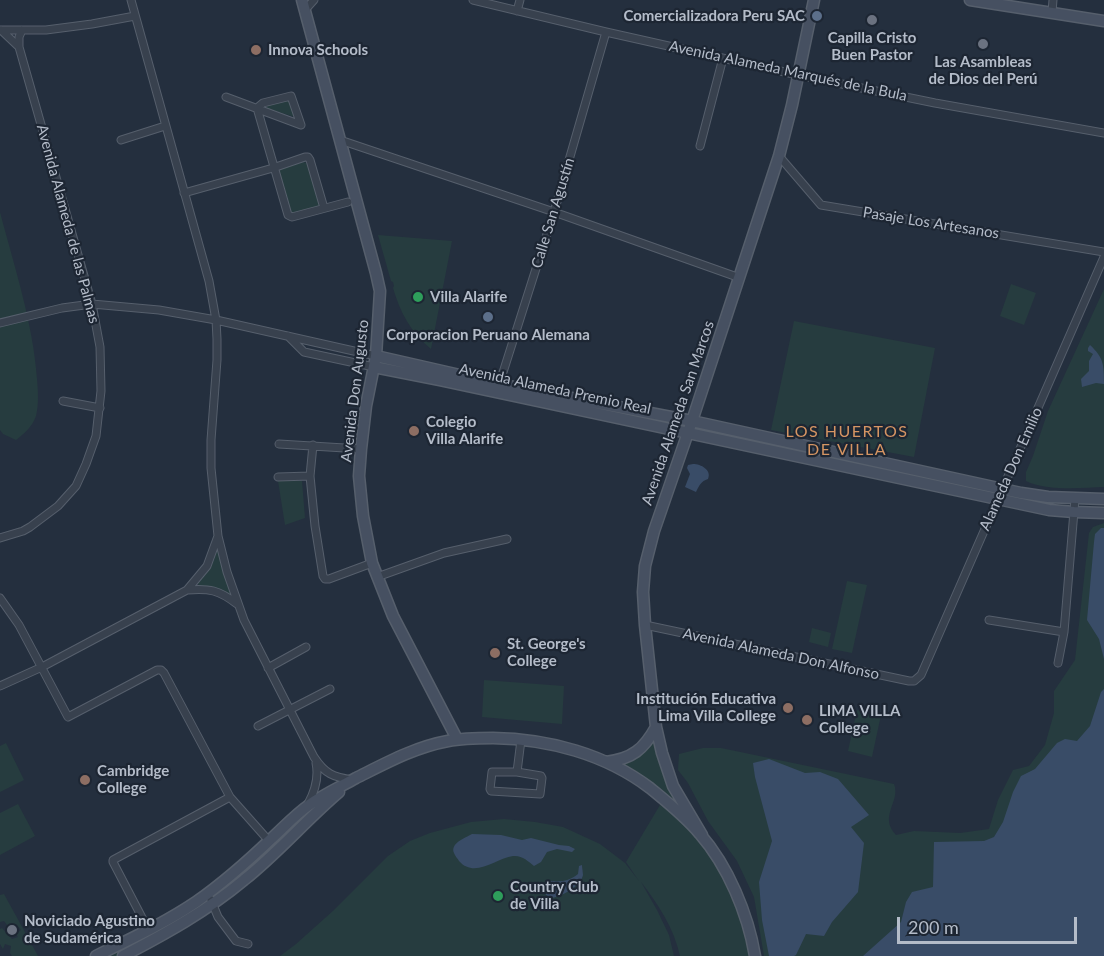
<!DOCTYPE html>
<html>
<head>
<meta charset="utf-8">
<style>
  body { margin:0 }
  #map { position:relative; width:1104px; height:956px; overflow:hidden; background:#242f3e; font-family:Lato,sans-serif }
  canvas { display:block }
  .scale { position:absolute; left:897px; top:917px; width:180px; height:27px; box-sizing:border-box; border:3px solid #b4bcc9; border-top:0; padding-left:8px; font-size:18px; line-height:21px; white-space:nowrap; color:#b4bcc9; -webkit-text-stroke:4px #1d2633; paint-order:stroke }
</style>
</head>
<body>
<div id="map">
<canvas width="1104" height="956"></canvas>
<div class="scale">200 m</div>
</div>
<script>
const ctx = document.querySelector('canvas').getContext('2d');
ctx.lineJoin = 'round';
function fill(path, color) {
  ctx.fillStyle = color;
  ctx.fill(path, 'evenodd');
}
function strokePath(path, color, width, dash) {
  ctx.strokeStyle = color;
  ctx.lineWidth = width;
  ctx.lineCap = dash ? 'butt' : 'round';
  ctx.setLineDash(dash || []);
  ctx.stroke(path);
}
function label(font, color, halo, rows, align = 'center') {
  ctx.font = font + ' Lato,sans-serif';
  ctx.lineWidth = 4.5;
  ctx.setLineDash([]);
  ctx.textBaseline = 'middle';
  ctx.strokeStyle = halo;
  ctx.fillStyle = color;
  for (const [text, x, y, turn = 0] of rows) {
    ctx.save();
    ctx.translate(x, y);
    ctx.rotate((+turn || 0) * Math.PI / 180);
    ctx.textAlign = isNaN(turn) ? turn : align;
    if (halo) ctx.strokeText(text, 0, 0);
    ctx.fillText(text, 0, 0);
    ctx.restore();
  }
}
fill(new Path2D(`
  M289,100L295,117L266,108L268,105Z
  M303,162L307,163L320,205L318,207L294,214L291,213L290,211L279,171L282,168Z
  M0,212C14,266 33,322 37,379C38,390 39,404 36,416C32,427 25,433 16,440L3,434L0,430Z
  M378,235L452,241L431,349C411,333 400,312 393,288L394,286L393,282L391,281Z
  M1011,284L1036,293L1024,325L1000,316Z
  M1104,289V487C1082,488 1045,491 1026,481V472L1033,456L1048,411Z
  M794,321L935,348L914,457L771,430Z
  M278,481H302L305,518L285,525Z
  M1104,523V956H764L754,897L737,861L708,821L688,783L678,770L679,754L703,748H721L894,784C901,802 878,816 896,835L914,831L960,833L989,829L998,800L1013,770L1029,766L1045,745L1054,713V691L1075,660L1089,533L1093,527Z
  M218,549L232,595C221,590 211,587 198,586L199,582L211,567Z
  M847,581L867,585L852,653L832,649Z
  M812,628L831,633L828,647L809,642Z
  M484,680L564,686L562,724L482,717Z
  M857,710L881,715L872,757L848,751Z
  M655,738L683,811L620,764Z
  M6,743L24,780L0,792V746Z
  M323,803L239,882L170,929L118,956H108L139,940L201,904L230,883L311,810Z
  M18,804L35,836L0,855V813Z
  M660,805L674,814L691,832L713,859L734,898L752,956H680C674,928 658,904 641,882L657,910L669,935L674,956H280L296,944L334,910L388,856L410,841L430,833L471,822L504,819L535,822L563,827L600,844L625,863L639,881L626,862Z
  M4,894L38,956H12L10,953L11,946L5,944L3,949L0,944V929L2,928L12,939L18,937L16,934L21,930L16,924L11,930L4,921L0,922V895Z`), '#263c3f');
fill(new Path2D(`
  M1090,345C1104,358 1104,365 1104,384L1096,383L1082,387L1081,379L1089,371V361L1093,354L1088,351V348Z
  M693,464C701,464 712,470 708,479C701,481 699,486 696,492L685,487L690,474L687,468L688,465Z
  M1101,528H1104V659L1099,639L1087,620L1094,542L1095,534Z
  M1104,689V956H863L901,922L906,902L912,892L933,887L934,842L984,841L994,837L1003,822L1013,792L1021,776L1035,769L1057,743L1065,739L1077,741L1090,726L1101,692Z
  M769,759L805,773L820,772L838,779L869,815L851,827L864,843L858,892L832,922L824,936L806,934L796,955L794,956H769L762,920L759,882L772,841L755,777L753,763Z
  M472,834L501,835L522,840L531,838L559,845L569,846L575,849L572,852L557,849L547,852L541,862L534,866C528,861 522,855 513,856C496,858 475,879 459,861C458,859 455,856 454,853C450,843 465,838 472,834Z
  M582,865C582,867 583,873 583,875C581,886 561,897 551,898L546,895L544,889L551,881C562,882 569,881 578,874L579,866Z`), '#394c67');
const street = new Path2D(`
  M131,0L209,281L216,320L217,339V360L211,440V468L218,536L227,572L244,620L314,757C325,774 333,777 353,780
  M473,0L606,32L798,75L935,103L1104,133
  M305,10L314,0
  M517,11L520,0
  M1052,12L1053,0
  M0,30H46L92,24L135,16
  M1,30L19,47
  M226,97L301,125
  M257,108L288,215L292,217L348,202
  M257,108L263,103L291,96L301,125
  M121,140L165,126
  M340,140L554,212L740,278
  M700,146L723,58
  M779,156L821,205L1104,252
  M184,193L273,168L305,157H308L310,160L324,208
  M0,323L62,308L92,304L159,310L216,320L376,356
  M288,336L304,352L374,367
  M499,385L554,212L606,32
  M63,401L100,408
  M279,444L361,449
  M313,445L310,476L315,526L323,576L325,579H329L372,563
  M278,477L310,476
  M0,538L23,531L30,527L58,506L76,486L86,464L96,436L101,391L100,347L92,304L19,47V37L22,30
  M377,577L444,553L507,539
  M187,590C209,588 219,590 237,604
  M0,598L19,625L68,717L157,670H161L164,673L230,797L269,841
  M989,620L1064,632
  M645,625L909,681H914L921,675L1104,257
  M1058,663L1064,632L1075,499
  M268,668L306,647
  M0,686L42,667L187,590L207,566L218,536
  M258,726L330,689
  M517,772H492L490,789L491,791L540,794L542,778L541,776L517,772L521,740
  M308,804C315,791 319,777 316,763
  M211,900L218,917L236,941L248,944
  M148,929L113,862V860L230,797`);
const secondary = new Path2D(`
  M302,0L376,273L380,291L376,356L366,406L361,449L359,476L363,516L372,563L393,616L457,739
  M970,0L1104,21
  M376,356L508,386L692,421L1021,493L1048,497L1104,499
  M374,367L440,380L1049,510L1074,512L1104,513
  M606,762C632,759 644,749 656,727
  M702,835L673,786L662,753L656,727L645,625L643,592L645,566L654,531L692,421L779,156L792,105L814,0
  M96,956C130,939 165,923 196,902C223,883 248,861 272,838C284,827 296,814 309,805C324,794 340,787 356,778C386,763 415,747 448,741C463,738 478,738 493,738C549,739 605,754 650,788C667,802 685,816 700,834C728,866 748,914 755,956
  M123,956C165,934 207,911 244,880C278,853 306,820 339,792`);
strokePath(street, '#565f6c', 9);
strokePath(secondary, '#565f6c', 13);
strokePath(street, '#38414e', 7);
strokePath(secondary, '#465061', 10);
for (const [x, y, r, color] of [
  [817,16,6,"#5c6f8a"],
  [872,20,6,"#6b7280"],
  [983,44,6,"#6b7280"],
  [256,50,6,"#8d6e63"],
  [418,297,6,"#2e9e5b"],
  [488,317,6,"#5c6f8a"],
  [414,431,6,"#8d6e63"],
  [495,653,6,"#8d6e63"],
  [788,708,6,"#8d6e63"],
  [807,720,6,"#8d6e63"],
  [85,780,6,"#8d6e63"],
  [498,896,6,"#2e9e5b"],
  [12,930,6,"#6b7280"]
]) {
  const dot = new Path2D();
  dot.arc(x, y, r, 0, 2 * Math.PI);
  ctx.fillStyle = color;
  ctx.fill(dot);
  strokePath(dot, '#1d2633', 2);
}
label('bold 15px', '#b4bcc9', '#1d2633', [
  ["Comercializadora Peru SAC",805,16,"right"],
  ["Capilla Cristo",872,38,"center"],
  ["Buen Pastor",872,55,"center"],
  ["Innova Schools",268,50],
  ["Las Asambleas",983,62,"center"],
  ["de Dios del Perú",983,79,"center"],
  ["Villa Alarife",430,297],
  ["Corporacion Peruano Alemana",488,335,"center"],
  ["Colegio",426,422],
  ["Villa Alarife",426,439],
  ["St. George's",507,644],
  ["College",507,661],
  ["Institución Educativa",776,699,"right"],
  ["Lima Villa College",776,716,"right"],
  ["LIMA VILLA",819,711],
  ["College",819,728],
  ["Cambridge",97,771],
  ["College",97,788],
  ["Country Club",510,887],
  ["de Villa",510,904],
  ["Noviciado Agustino",24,921],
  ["de Sudamérica",24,938]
], 'left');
label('15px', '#b4bcc9', '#1d2633', [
  ["Avenida Alameda Marqués de la Bula",788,71,12],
  ["Calle San Agustín",553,213,-73],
  ["Pasaje Los Artesanos",931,223,9],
  ["Avenida Alameda de las Palmas",68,224,75],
  ["Avenida Alameda Premio Real",555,389,12],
  ["Avenida Don Augusto",355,391,-83],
  ["Avenida Alameda San Marcos",678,413,-71],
  ["Alameda Don Emilio",1011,469,-66],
  ["Avenida Alameda Don Alfonso",781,654,12]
]);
ctx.letterSpacing = '1.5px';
label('16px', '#d59563', '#1d2633', [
  ["LOS HUERTOS",847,432],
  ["DE VILLA",847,450]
]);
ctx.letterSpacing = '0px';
</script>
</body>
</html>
